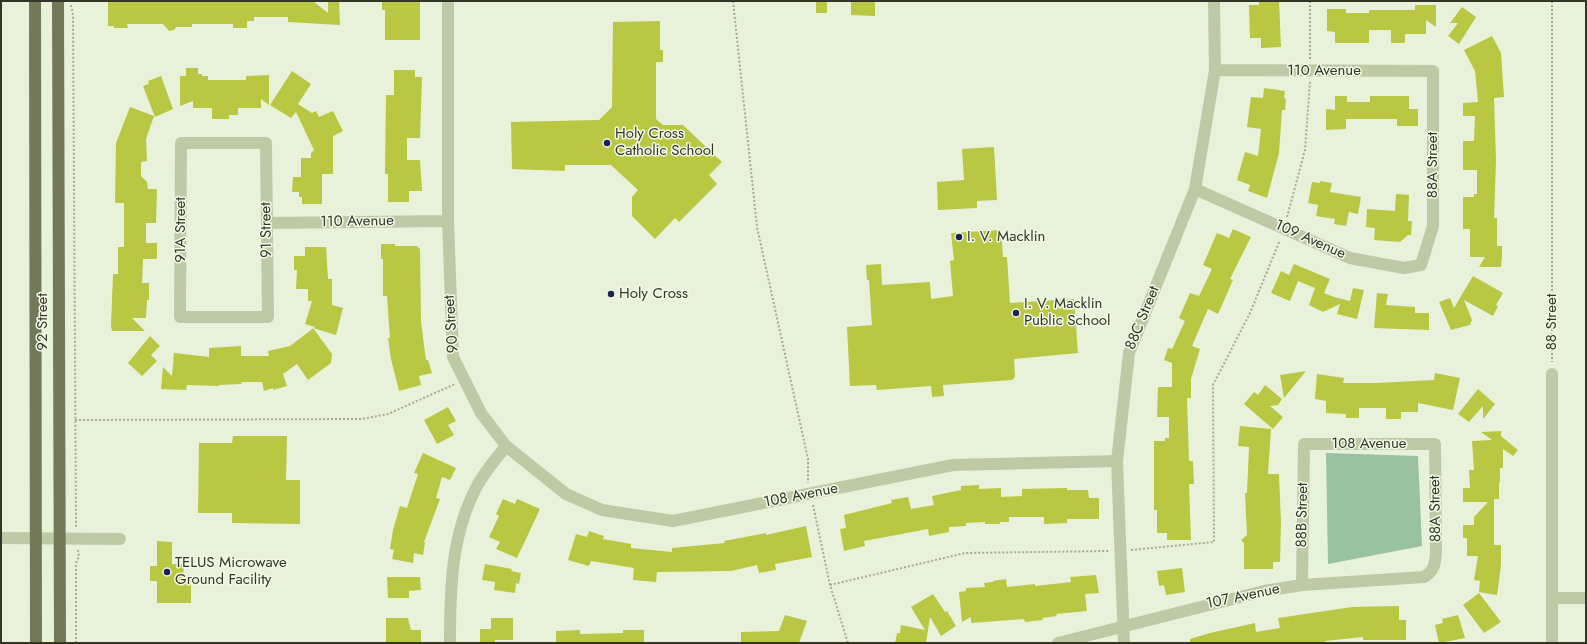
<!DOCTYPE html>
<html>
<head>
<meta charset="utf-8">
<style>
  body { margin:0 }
  #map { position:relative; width:1587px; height:644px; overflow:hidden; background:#e8f2da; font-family:Jost,sans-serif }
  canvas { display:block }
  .frame { position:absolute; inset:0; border:2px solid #333627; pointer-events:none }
</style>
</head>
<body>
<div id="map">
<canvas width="1587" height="644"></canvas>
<div class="frame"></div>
</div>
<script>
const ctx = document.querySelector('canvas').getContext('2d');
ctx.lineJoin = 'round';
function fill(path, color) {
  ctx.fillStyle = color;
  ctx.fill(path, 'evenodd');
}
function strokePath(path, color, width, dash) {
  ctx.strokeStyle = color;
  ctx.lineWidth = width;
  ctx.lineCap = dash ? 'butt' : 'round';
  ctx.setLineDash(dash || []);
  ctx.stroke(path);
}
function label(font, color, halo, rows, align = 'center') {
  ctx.font = font + ' Jost,sans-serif';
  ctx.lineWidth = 3;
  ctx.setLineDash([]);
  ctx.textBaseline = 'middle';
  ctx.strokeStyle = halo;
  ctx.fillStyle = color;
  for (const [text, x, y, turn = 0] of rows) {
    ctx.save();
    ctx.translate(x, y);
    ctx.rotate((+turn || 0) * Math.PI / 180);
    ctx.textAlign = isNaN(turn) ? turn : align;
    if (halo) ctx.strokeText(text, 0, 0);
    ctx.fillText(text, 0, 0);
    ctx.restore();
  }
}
fill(new Path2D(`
  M1326,453L1418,456L1422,546L1328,564Z`), '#9ac1a2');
fill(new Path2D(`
  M108,1H313L328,13V1H339L340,25L288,22V17H254V21H247V28H233V24H192V27H176L174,30L169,31L163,24H127L128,28H114V26H108Z
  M382,1H420V40H385V10H382Z
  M816,1H827V13H816Z
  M851,1H875V16L851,15Z
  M1259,1H1279L1281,47L1261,48V38H1250L1249,5H1259Z
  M1415,5H1436V27L1426,20V34H1405V43H1391V30H1369V43H1335V32L1327,31V9H1346V13H1369V10H1415Z
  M1462,7L1476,17L1459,44L1448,36L1458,23H1450Z
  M660,21V50H663V62H656V119L663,125H683L722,162L709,175L717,184L679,222L675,218L655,239L632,216V197L638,190L611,165H565V171L512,169L511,122L599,120L612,107L613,22Z
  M1492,36L1501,53L1504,97L1494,98L1496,160L1494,218H1497V246H1502V257L1501,267H1479L1485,257H1470V229H1463V197H1474V194H1477V170H1463V141H1474L1475,116H1463V103L1478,102L1475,71L1464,50Z
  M186,68H198V74H202V76H208V80H246V76L269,75V105L261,99V108H238V115H229V119H212V108H193V101L180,106V76H186Z
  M394,70H415V77H422L420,138H407V160H420L422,191H409V202H388V174H385L386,95H394Z
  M292,71L311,84L298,104L312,113L316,111L319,117L333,111L343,131L333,136V174H322V204H302V197H299V192H292L293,177H301V158H311V153L314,150L296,112L291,118L270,105Z
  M161,76L173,109L155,117L143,86L149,84L148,81Z
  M1264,88L1285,91L1284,98L1286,99L1285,110H1282L1279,153L1267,198L1248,191L1250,185L1237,180L1245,152L1258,156L1261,129L1247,127L1251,97L1263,98Z
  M1335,96H1347V102H1370V96H1409V109H1418V126H1397V119H1346V129L1326,130V109L1335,110Z
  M130,107L154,116L146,139L147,161L141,162V176L147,182L148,189H157L156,223H146V243H157V259H143L142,283H149V300H147L146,318H132L145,331H112L111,326L113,274H118V247H124V203H115L116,143Z
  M994,147L997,200L977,201V208L938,210L937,182L964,180L962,149Z
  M1320,181L1332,183L1330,192L1361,197L1358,214L1349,212L1346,226L1334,224L1335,219L1316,216L1318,205L1308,203L1312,182L1320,183Z
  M1396,194L1409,195L1408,221H1412L1411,235H1408L1400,242L1374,240L1375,228L1366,227L1367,209L1395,211Z
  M1233,229L1251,237L1230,279L1233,280L1218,314L1208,309L1192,346L1200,349L1191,379V398H1187L1189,461H1193L1194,484H1189L1191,540H1167V533H1157V510H1154V441H1165V438H1169V417H1157L1158,387H1172V363L1164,360L1168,348L1172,349L1185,321L1179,318L1190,293L1199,296L1212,269L1203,265L1217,233L1229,238Z
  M1001,230L1003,257H1007L1010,303L1074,299L1078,353L1014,359L1015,377L1012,380L943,385L944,396L932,397L931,386L877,390L876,385L850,386L847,327L872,325L869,280H867L866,265L881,264L882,285L930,282L931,299L953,296L950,261L954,260L951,233Z
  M381,244H395V246H417L420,249L421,322L426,360H428L432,373L419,376L421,385L399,391L391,359L388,338H390L387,296H383V259H381Z
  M305,247H326L328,279H332V305L343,308L336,335L313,328L332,354L331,363L308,380L297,364L283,374L287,386L273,390V388L264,391L262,382H241L242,384L219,385V386L187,385L186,390L161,389L163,367L172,376L174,353L209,357V348L241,346V356H269L268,351L290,346L315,327L305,324L312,301H308V289H296L297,270H294V256H305Z
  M1294,264L1330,279L1324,293L1334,297L1350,301L1353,288L1364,290L1357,319L1337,314L1340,304L1323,312L1309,305L1315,288L1298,281L1290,301L1271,293L1281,271L1289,275Z
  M1473,276L1503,293L1496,305L1498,306L1493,316L1464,300L1472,320L1470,325L1451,330L1439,302L1450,298L1454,308Z
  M1377,293L1388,294L1386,305L1415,307V313H1429V330L1374,328Z
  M150,336L160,346L151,355L157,361L142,376L128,363Z
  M1306,371L1284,398L1280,375Z
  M1435,373L1460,378L1453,410L1418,403V412H1401V419H1386V408H1359V418H1346V414L1326,413V401L1315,399L1317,374L1344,378L1343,383H1376L1434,380Z
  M1265,385L1282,399L1278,405L1270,406L1283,417L1273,429L1244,404L1254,392L1258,395Z
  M1478,389L1495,404L1483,419V406L1469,422L1458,414Z
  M448,407L456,421L448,425L454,435L437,444L424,420Z
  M1240,426L1271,429L1268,474H1279L1281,522L1280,562H1273V569H1244V543L1241,540L1247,535L1245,493H1247L1249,447L1238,446Z
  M1501,431V436L1518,450L1513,456L1503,449V468H1500V482H1499V499H1494V545H1501V565L1497,595L1479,592L1480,581L1474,580L1478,556H1467V538H1463V525H1474V517L1488,502H1463V488H1470L1469,470H1474L1472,441L1492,440L1481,432Z
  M233,436H287L286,480H300V524L232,523V513H198L199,443H232Z
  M423,453L456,468L450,480L442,477L436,498L440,499L424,542L425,543L423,555L414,553L413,563L392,559L394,550L390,549L393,530L400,506L407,508L418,474L414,473Z
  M979,485V489L1001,488V497L1022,496V489L1067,488V490H1088L1089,498H1099V519H1067V523L1044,524V517H1009V522H1000V524H985V522L966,523V526L949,527V532L929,536L928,529L864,541L865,546L844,551L840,529L846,528L844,515L892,503L891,500L908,497L911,509L934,505L932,496L961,490V486Z
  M503,499L515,504L517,499L540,509L517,558L496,549L500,542L489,537L499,516L496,514Z
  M806,526L812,557L775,564L776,570L759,573L757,565L731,571L657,572L656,582L633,580L634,568L591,561L589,566L568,560L576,534L587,537L589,531L604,536L603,539L631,544V548L672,552V548L725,543L724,541L766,533V535Z
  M157,541L172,542V564H184L183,579H191V603H157V581H150V566H157Z
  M485,564L512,569L511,571L521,573L519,584L516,583L515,593L494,590L495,582L482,580Z
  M1182,568L1185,592L1166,595L1164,585L1159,586L1157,571Z
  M1096,575L1099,593L1085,594L1087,611L1056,614L1057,616L1042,618L1043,620L1025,622L1024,619L971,623V617L962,622L959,592L966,591V588L985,587L984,583L993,582V581L1006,579L1007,587L1035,584V586L1071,582L1070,577Z
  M387,577H420L421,590L409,591V598H388Z
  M1479,593L1501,622L1484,633L1463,605Z
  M933,594L945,612L947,611L956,626L941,636L930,617L926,643H895L897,633H900L901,625L925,630L911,607Z
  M1399,606V620H1406V640H1363V637L1325,641V643H1190V639L1210,633L1255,623L1256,632L1280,628L1278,618L1352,607Z
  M785,615L807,621L799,643H741V632L779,631Z
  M1458,615L1465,638L1439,643L1435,625L1443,623L1442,619Z
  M386,618H408L411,630H421V643H386Z
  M491,618H513V640H495V643H480V629H491Z
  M580,630V634L623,633V630H644V643H556V631Z`), '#b9c742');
strokePath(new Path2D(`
  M733,1L757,227L808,459V483
  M1310,1V60
  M1552,1V362
  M71,5L73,15L76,527
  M1287,217L1305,150L1310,82
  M75,420L362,419L388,414L455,384
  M813,505L830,585L848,643
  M1131,550L1214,542L1213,385L1250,313L1280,240
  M830,585L965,553L1109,551
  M76,643V564L77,560L79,557L78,550`), '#a4ae8a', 2, [2, 2]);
strokePath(new Path2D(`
  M448,1V221L453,357L481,413L506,446L566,494L602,510L673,521L953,465L1117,461
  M181,143H266L268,317H180Z
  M1195,189L1350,258L1404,268L1421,265L1433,226V71L1215,70
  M267,223L448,221
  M1,538L120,539
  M1552,598H1586
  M450,643C450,588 451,535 477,486C485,471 496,459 506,446
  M1058,643L1264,591L1302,585L1424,577C1434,571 1435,565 1436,553L1435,444H1304L1302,585
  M1124,643L1117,461L1129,353L1195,189L1215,70L1214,1
  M1552,643V374`), '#becaa6', 12);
strokePath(new Path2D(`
  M35,1L36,643
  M58,1L60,643`), '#727858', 12);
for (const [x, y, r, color] of [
  [607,143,4,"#1c2058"],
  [959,237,4,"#1c2058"],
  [611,294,4,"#1c2058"],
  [1016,313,4,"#1c2058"],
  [167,572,4,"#1c2058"]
]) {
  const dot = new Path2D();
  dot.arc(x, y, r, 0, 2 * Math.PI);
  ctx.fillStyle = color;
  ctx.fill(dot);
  strokePath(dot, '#f2f9e6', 1.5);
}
label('15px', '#333627', '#f2f9e6', [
  ["110 Avenue",1324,71],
  ["88A Street",1433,165,-90],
  ["110 Avenue",357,222,-1],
  ["91A Street",181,230,-90],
  ["91 Street",267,230,-91],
  ["109 Avenue",1310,240,24],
  ["88C Street",1143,318,-68],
  ["92 Street",43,322,-90],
  ["88 Street",1552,322,-90],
  ["90 Street",452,324,-94],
  ["108 Avenue",1369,444],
  ["108 Avenue",801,496,-11],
  ["88A Street",1436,509,-91],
  ["88B Street",1303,515,-89],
  ["107 Avenue",1243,597,-12]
]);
label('15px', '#333627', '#f2f9e6', [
  ["Holy Cross",615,134],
  ["Catholic School",615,151],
  ["I. V. Macklin",967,237],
  ["Holy Cross",619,294],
  ["I. V. Macklin",1024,304],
  ["Public School",1024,321],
  ["TELUS Microwave",175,563],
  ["Ground Facility",175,580]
], 'left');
</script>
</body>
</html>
